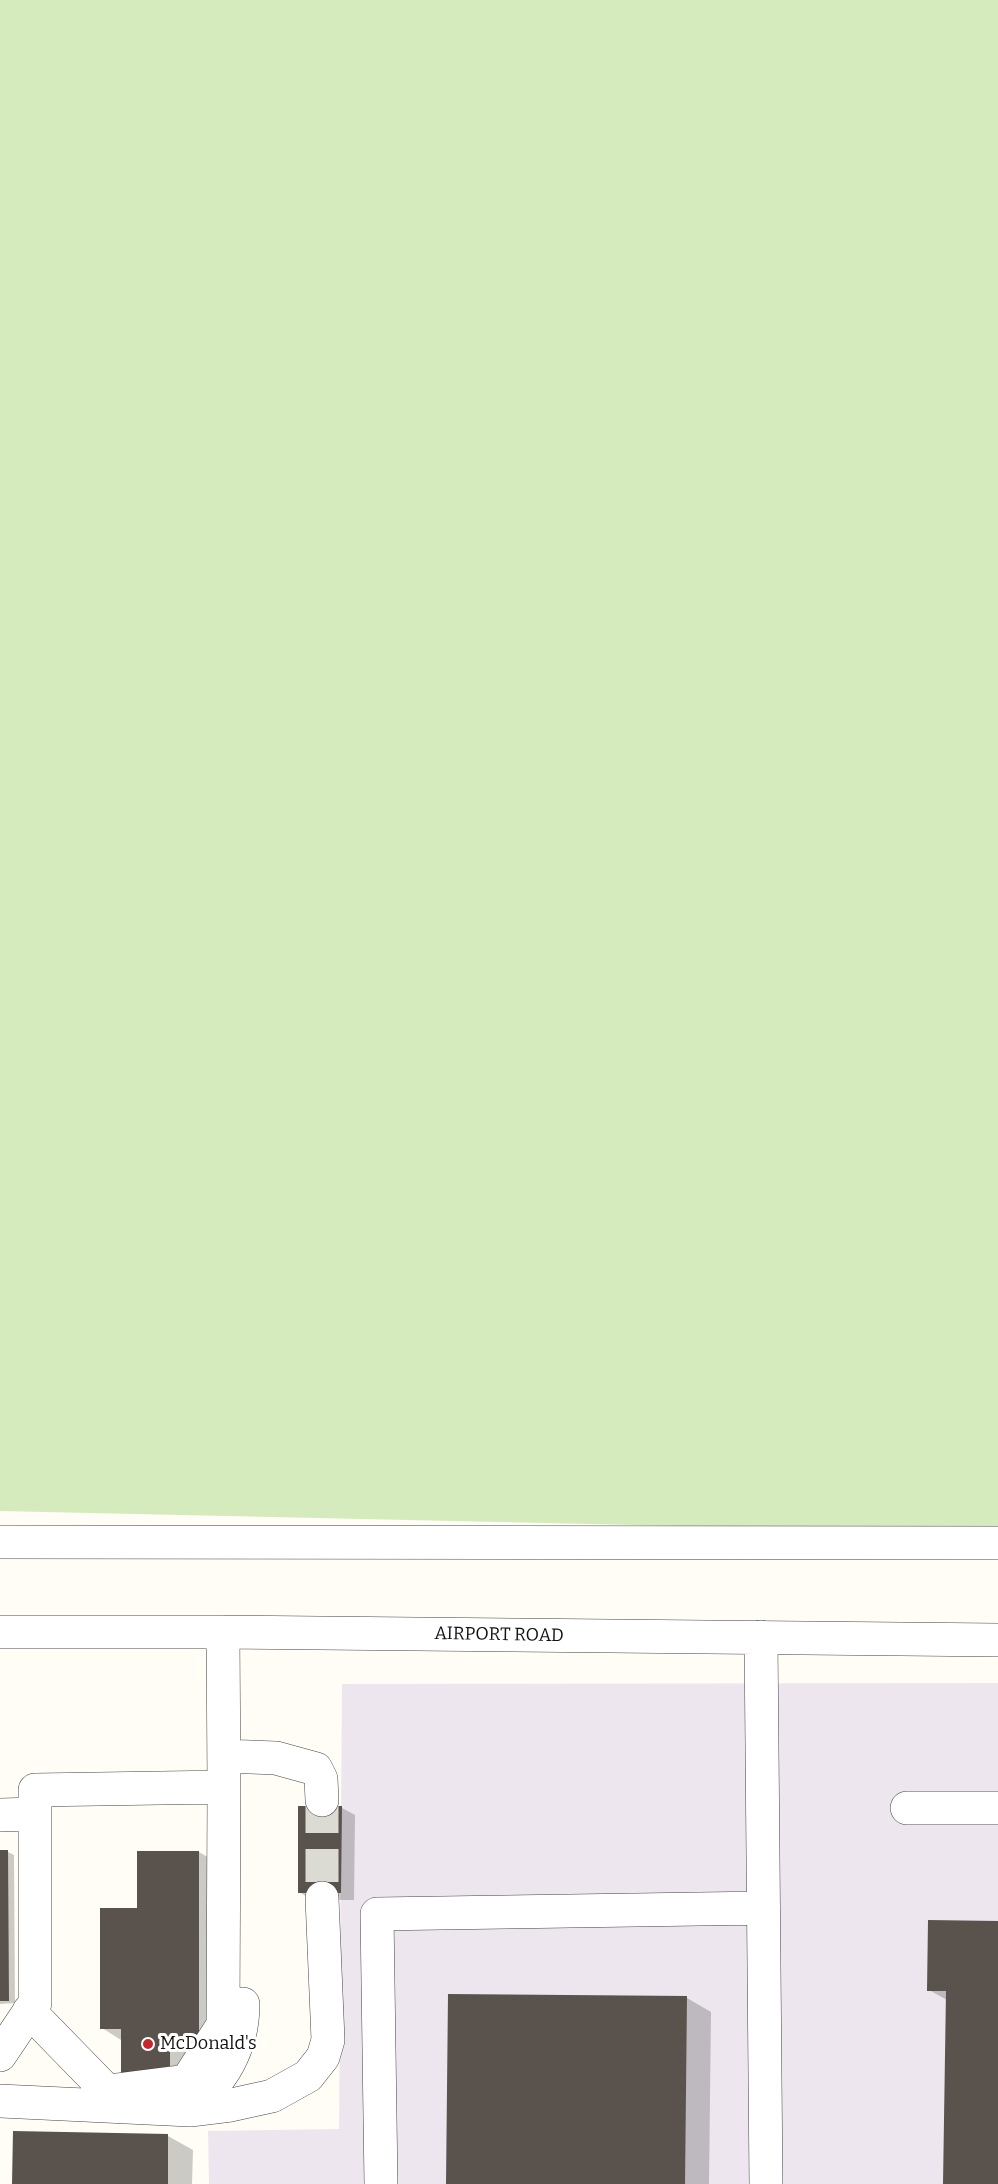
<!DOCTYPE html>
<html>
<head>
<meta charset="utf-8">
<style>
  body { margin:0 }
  canvas { display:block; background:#fffdf5 }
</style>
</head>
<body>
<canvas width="998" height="2184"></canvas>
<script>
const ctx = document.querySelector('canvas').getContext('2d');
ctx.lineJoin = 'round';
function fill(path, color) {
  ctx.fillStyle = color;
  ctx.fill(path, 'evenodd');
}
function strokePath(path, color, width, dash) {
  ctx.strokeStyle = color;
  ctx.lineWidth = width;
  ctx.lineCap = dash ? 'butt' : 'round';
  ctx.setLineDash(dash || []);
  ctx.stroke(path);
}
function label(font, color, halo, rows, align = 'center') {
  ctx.font = font + ' Bitter,serif';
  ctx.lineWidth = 6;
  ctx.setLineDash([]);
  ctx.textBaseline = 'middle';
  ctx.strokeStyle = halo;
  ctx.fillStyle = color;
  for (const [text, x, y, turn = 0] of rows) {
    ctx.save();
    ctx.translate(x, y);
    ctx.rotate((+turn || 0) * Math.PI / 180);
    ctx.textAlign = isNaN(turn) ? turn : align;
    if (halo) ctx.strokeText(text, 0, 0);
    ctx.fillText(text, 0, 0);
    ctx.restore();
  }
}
fill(new Path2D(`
  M998,1683V2184H209L208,2131L339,2129L342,1684Z`), '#eee6ef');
fill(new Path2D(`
  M0,0H998V1533L0,1511Z`), '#d5ebbd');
fill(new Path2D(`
  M300,1807L342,1808L355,1815L354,1900H312L299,1892Z
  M0,1852H8L14,1855L15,2003L0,2004Z
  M199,1852L223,1866V2062L194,2086L102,2028L138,1910Z
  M998,1922V2184H945L947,2000L929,1990Z
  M687,1998L711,2012L709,2184H448Z
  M168,2136L193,2150L192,2184H14Z`), '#0003');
fill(new Path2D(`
  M298,1806H342L341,1893H298Z
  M0,1850H8L9,2001H0Z
  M137,1851H199V2049H170V2073H121V2029H100V1908H137Z
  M928,1920L998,1921V2184H943L946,1991H927Z
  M448,1994L687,1996L685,2184H446Z
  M13,2131L168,2134V2184H12Z`), '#5a524d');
strokePath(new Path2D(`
  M322,1800V1898`), '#dbdad3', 33, [33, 16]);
const minor = new Path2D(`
  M0,1542L998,1543
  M0,1632H223L998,1640
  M761,1637L766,2184
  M225,1756L276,1758L316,1769L321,1779L322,1800
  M907,1808H998
  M0,1815L35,1814
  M29,2011L107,2091
  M0,2055L35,2003V1790L224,1787L223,1632
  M116,2090L187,2081L223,2025L224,1787
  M0,2101L190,2110L231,2105L272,2096L308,2076L323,2057L328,2040L322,1898
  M190,2110C222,2080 243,2050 243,2004
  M381,2184L377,1914L764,1908`);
strokePath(minor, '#444', 34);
strokePath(minor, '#fff', 33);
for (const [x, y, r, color] of [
  [148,2044,6,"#c4262e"]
]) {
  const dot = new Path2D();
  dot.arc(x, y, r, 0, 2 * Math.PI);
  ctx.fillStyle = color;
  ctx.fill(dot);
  strokePath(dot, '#fff', 2);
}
label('18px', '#111', '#fff', [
  ["AIRPORT ROAD",499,1635,1]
]);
label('18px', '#111', '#fff', [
  ["McDonald's",160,2044]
], 'left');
</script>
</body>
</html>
